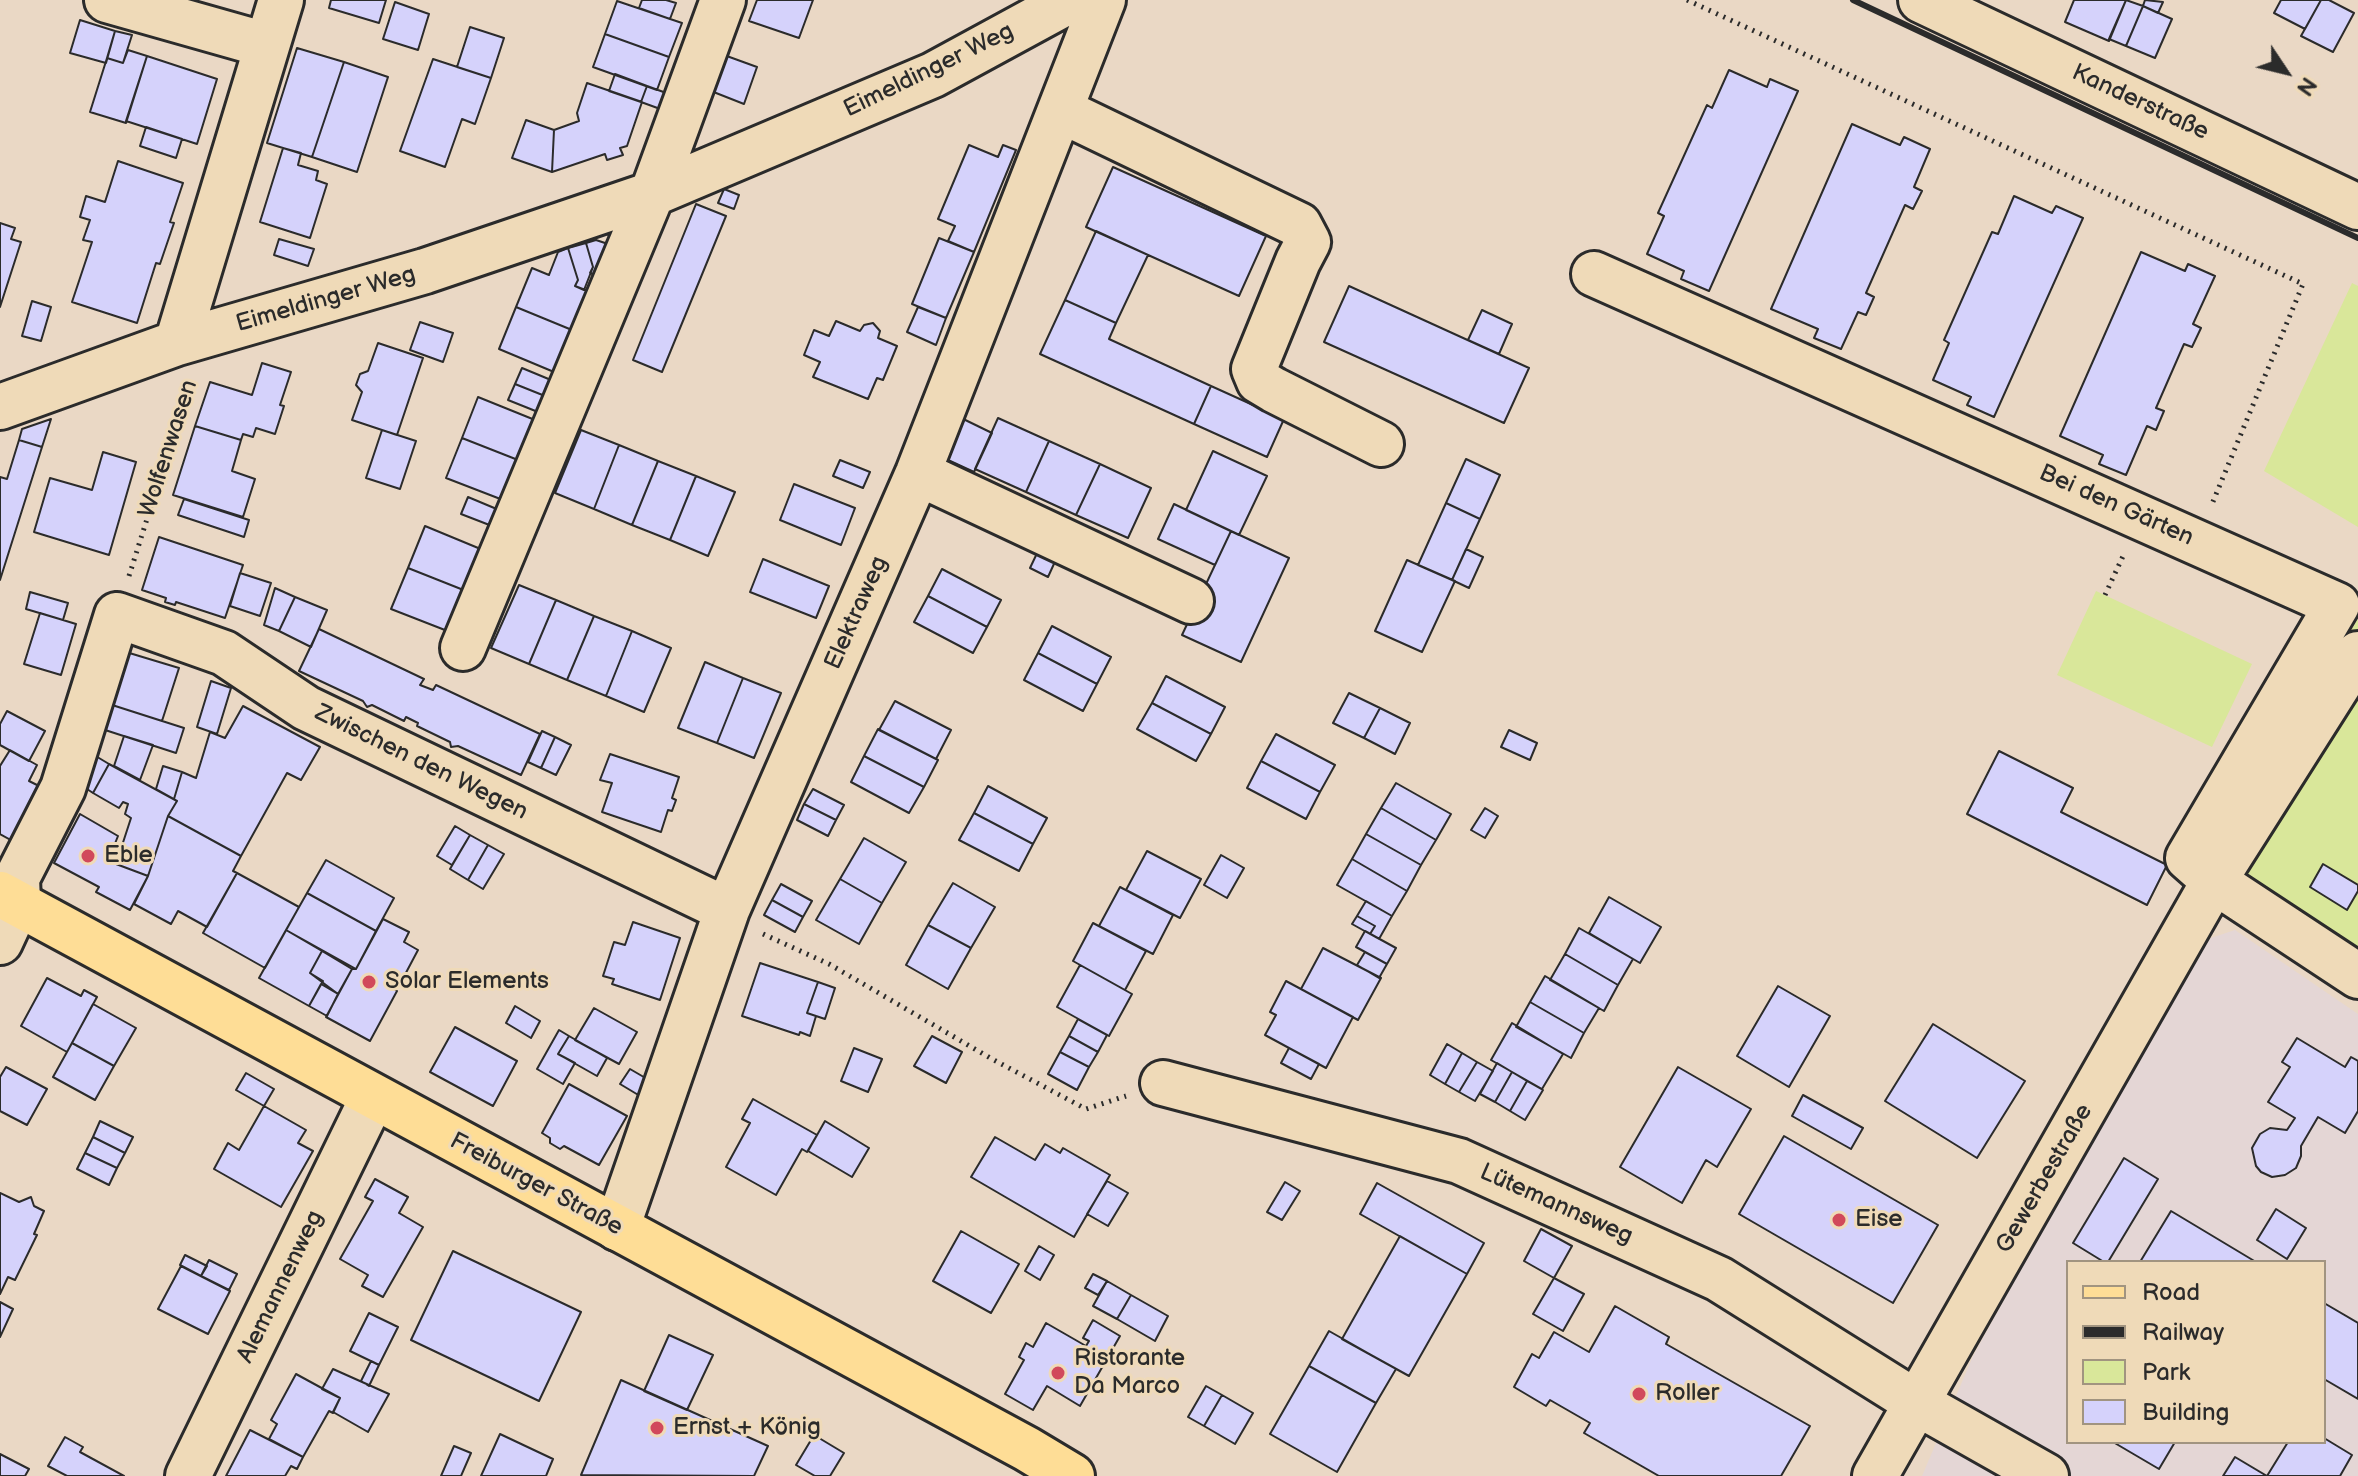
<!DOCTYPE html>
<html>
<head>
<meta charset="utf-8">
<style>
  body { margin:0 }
  #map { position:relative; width:2358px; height:1476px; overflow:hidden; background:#ead8c5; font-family:"Balsamiq Sans",sans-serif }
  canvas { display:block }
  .legend { position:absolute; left:2066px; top:1260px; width:260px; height:184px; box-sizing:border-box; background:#efdab8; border:2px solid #a19480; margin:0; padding:10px 14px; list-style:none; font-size:24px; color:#2b2b2b }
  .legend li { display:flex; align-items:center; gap:16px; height:40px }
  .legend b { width:40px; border:2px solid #a19480 }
  .north { position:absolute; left:2246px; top:32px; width:80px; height:80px; -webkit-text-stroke:6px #efdab8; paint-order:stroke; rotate:125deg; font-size:22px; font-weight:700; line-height:32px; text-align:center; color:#2b2b2b }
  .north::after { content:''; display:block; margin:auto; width:28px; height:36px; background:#2b2b2b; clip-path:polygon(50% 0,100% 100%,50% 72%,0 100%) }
</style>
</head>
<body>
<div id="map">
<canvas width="2358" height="1476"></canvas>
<ul class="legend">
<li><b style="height:10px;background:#fedd96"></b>Road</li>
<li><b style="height:10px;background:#2b2b2b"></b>Railway</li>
<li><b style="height:22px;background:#d9e79a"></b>Park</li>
<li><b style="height:22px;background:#d5d2fb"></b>Building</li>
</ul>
<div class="north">N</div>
</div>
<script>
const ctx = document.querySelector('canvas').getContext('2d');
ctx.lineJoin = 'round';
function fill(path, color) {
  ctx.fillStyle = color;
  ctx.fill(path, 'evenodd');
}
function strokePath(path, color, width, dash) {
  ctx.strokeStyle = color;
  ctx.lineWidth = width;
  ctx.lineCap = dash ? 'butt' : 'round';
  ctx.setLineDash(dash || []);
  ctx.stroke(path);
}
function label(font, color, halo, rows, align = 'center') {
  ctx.font = font + ' "Balsamiq Sans",sans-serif';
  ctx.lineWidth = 6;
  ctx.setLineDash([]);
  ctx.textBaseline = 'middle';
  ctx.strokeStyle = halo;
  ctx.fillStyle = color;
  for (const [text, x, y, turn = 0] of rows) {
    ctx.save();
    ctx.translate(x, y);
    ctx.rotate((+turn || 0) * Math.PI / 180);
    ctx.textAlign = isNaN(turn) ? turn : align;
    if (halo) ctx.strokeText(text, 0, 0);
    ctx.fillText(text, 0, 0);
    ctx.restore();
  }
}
fill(new Path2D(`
  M2235,930L2358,1014V1476H1922L1973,1356L2202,941ZM2068,1262H2324V1442H2068Z`), '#e4d6d5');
fill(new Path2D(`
  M2352,283L2358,286V527L2264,471Z
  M2096,591L2252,664L2212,747L2057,675Z
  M2358,619V953L2318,930L2216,851Z`), '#d9e79a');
const building = new Path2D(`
  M331,0H386L379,23L329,8Z
  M642,0H666L676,3L670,19L639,8Z
  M757,0H813L799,38L749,21Z
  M2074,0H2126L2109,41L2065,22Z
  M2126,0L2143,6L2126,46L2109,39Z
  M2145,0L2163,2L2158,13L2143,6Z
  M2281,0H2321L2305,29L2274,13Z
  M2321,0H2329L2354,13L2333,52L2301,36Z
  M617,1L682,23L669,57L605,34Z
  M395,2L429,14L418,50L383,39Z
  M2143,6L2172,19L2155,58L2126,46Z
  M80,20L115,31L106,63L70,53Z
  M470,27L504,38L491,78L457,67Z
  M115,31L132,35L123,63L107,58Z
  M605,34L669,57L657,90L593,67Z
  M297,48L344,62L312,157L267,143Z
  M128,50L147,56L126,123L90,112L107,58L123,63Z
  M724,55L757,67L744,104L711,91Z
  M147,56L217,79L197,144L126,121Z
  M433,59L491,78L475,124L462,119L445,167L400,151Z
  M344,62L388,77L357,172L312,157Z
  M1729,70L1767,87L1770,79L1798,91L1709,291L1681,279L1684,271L1647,254L1664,216L1658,213L1707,105L1712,108Z
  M615,74L647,86L641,102L609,91Z
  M587,83L642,102L627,146L620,148L623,155L607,160L605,154L552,172L554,130L579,121L577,113Z
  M647,86L669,94L663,110L641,102Z
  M526,120L554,130L552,172L512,158Z
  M1852,124L1900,145L1904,137L1930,149L1914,187L1922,191L1913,209L1905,205L1866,293L1874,297L1866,315L1858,312L1841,349L1814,338L1818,329L1771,309Z
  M146,127L182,139L176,158L140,146Z
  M969,145L998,157L1003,145L1016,150L974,252L948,241L955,226L938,219Z
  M283,148L301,153L298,165L318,171L316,180L327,184L310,238L260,222Z
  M118,161L183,183L170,222L174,223L160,264L156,263L137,323L72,302L92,242L83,240L90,220L80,217L86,196L105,202Z
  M1113,167L1266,236L1239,296L1086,227Z
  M724,189L739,195L734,209L718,203Z
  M2014,196L2052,213L2056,206L2083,218L1994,417L1967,405L1971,397L1933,380L1949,343L1944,340L1992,232L1998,234Z
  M696,204L726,216L662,372L633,360Z
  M0,223L15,228L11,239L21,242L0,307Z
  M1096,231L1148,255L1116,323L1065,300Z
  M939,238L974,252L946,318L912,304Z
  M279,239L314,249L308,266L274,255Z
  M596,240L608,244L596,275L590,273L593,267L586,243Z
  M586,243L593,267L584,290L575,286L578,280L568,248Z
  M568,248L578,280L575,286L588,291L572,330L516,307L532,268L549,275L558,252Z
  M2141,252L2185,271L2188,264L2215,276L2193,324L2201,328L2192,347L2184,344L2156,408L2164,411L2156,430L2147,426L2126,475L2099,464L2103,455L2060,436Z
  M1349,286L1529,368L1504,423L1324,342Z
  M1065,300L1116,323L1109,339L1211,386L1194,424L1040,354Z
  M32,301L51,307L41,341L22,336Z
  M516,307L572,330L554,372L499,349Z
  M918,307L946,318L936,345L907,332Z
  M1482,310L1512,324L1499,354L1468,340Z
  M836,321L860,331L864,325L873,323L880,331L878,338L897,346L883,380L877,378L868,399L813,377L820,362L804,355L814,330L829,336Z
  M420,322L453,333L443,362L410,350Z
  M378,343L423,358L397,435L352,420L362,392L356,385L360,374L368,371Z
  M262,363L291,372L280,405L284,406L275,434L256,428L253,437L243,434L241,440L195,426L210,382L252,395Z
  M522,368L551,380L545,396L515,384Z
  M515,384L545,396L538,412L508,400Z
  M1211,386L1284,419L1267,457L1194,424Z
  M478,397L535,420L518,460L462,438Z
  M953,414L992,433L974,472L935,454Z
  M998,418L1049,441L1026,492L975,469Z
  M51,419L42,447L19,440L22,429Z
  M195,426L241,440L232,471L255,479L243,517L173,495Z
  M382,430L416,441L400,489L366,478Z
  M581,430L619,445L594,509L555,493Z
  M462,438L518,460L503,500L446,478Z
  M19,440L42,447L0,580V477L7,479Z
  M1049,441L1100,464L1076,515L1026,492Z
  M619,445L658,461L632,525L594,509Z
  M1213,451L1267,476L1239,535L1186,510Z
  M103,452L136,462L109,555L34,532L50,478L92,490Z
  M1466,459L1500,475L1480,519L1446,503Z
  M840,460L870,472L863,488L833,476Z
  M658,461L696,476L670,540L632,525Z
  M1100,464L1151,488L1128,538L1076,515Z
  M696,476L735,492L708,556L670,540Z
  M794,484L855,508L841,545L780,520Z
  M468,497L499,510L492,526L461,514Z
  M184,499L249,520L244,537L178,515Z
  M1446,503L1480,519L1452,580L1418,565Z
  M1174,504L1231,531L1215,565L1158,539Z
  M425,526L483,550L466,591L408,568Z
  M1231,531L1289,558L1241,662L1182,635Z
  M159,537L243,565L225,618L176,602L175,605L165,602L166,598L142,590Z
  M1040,547L1058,555L1048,577L1030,568Z
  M1466,549L1483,557L1469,588L1452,580Z
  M763,559L829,586L816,618L750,592Z
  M1407,560L1455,581L1422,652L1375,631Z
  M408,568L466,591L450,632L391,609Z
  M942,569L1001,600L987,627L928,596Z
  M240,573L271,583L260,616L230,606Z
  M519,585L556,600L529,664L491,648Z
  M275,588L295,597L279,631L264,625Z
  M30,592L68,603L63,620L26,609Z
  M928,596L987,627L973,653L914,622Z
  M295,597L327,610L311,647L279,631Z
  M556,600L594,616L567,680L529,664Z
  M40,613L76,624L61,675L24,664Z
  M594,616L632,631L606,696L567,680Z
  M1052,626L1111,657L1097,684L1038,653Z
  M319,629L424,679L420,685L433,690L436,685L540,734L521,775L458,746L451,747L450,742L417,726L418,723L406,717L404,721L372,705L367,707L363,701L299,671Z
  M632,631L671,648L644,712L606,696Z
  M126,652L179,668L162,721L109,704Z
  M1038,653L1097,684L1083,711L1024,680Z
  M705,662L743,678L717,743L678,728Z
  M1166,676L1225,707L1211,734L1152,703Z
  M743,678L781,693L754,758L717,743Z
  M211,681L231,688L217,734L197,727Z
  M1349,693L1380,708L1364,738L1333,723Z
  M895,701L951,730L936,759L879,730Z
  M1152,703L1211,734L1196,761L1137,729Z
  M109,704L184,728L176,753L102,729Z
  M243,706L320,747L301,780L287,773L241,856L168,816L177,801L174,799L182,772L196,778L210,732L225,738Z
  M1380,708L1410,723L1395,754L1364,738Z
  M7,711L45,731L29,761L0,745V724Z
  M878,729L938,760L924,787L864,756Z
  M1509,730L1537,743L1530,760L1501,747Z
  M542,731L555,737L541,768L528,762Z
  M1276,734L1335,765L1320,792L1261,761Z
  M124,736L153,745L140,780L114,766Z
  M555,737L571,745L556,775L541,768Z
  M10,750L37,765L29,781L47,790L18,844L0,834V766Z
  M1999,751L2073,788L2061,812L2167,865L2147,905L1967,814Z
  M89,752L109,764L93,793L81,785Z
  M610,754L679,777L672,798L676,800L672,811L668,810L661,832L602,812L612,783L600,780Z
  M864,756L924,787L909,813L851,782Z
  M1261,761L1320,792L1306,819L1247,788Z
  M109,764L177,801L168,816L148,876L116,864L131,818L125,814L128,804L123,802L119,808L93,793Z
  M163,766L182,772L174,799L156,789Z
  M1396,783L1451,814L1436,840L1381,808Z
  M988,786L1047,818L1033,844L974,813Z
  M813,789L844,805L836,820L804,804Z
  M804,804L836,820L828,836L797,820Z
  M1381,808L1436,840L1421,865L1366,834Z
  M1485,808L1498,816L1485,838L1471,830Z
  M974,813L1033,844L1019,871L959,840Z
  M80,814L118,836L114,846L121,849L116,864L148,876L130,910L96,892L99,887L54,863Z
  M168,816L241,856L233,871L237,873L207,927L178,911L171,924L134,904L148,876Z
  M455,826L470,835L452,865L437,856Z
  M1366,834L1421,865L1407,891L1352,859Z
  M470,835L488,845L468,880L450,869Z
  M864,838L906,862L882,903L840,879Z
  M488,845L504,854L483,889L468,880Z
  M1147,851L1201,879L1180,918L1126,890Z
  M1221,855L1244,868L1227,898L1204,885Z
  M1352,859L1407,891L1392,916L1337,885Z
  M326,860L394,898L376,931L307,893Z
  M2323,864L2358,885V891L2347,910L2310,887Z
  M237,873L299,907L265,968L203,933Z
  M840,879L882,903L859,944L816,920Z
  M953,883L995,907L971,948L928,925Z
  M781,884L812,901L803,917L772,900Z
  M1120,887L1173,915L1153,954L1099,926Z
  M307,893L376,931L356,969L286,930Z
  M1609,897L1661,927L1640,963L1589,933Z
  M772,900L803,917L795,932L764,915Z
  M1366,901L1392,916L1379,939L1370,934L1375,926L1357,916Z
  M1357,916L1375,926L1370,934L1352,924Z
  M383,919L409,932L404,942L418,950L400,984L393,980L390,987L397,991L370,1041L326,1017L352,969H356Z
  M633,922L680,938L660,1000L612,984L614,979L603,976L614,942L625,945Z
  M1093,923L1146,951L1125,990L1073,961Z
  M928,925L971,948L948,989L906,965Z
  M1579,928L1633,959L1618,985L1565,954Z
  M286,930L322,951L310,973L323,981L309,1006L259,978Z
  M1365,931L1396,948L1387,964L1356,947Z
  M1323,948L1381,978L1358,1020L1301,989Z
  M322,951L352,969L338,994L310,973Z
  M1365,952L1387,964L1379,978L1357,965Z
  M1565,954L1618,985L1604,1011L1550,980Z
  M760,963L818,982L807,1013L816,1016L810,1036L800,1032L799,1035L742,1016Z
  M1080,965L1132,994L1109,1036L1057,1007Z
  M1545,976L1599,1008L1584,1033L1530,1002Z
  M47,978L81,996L84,990L97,997L67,1052L21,1026Z
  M1286,981L1353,1017L1326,1068L1265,1035L1276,1015L1270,1012Z
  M818,982L835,988L825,1019L807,1013Z
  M321,984L338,994L327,1016L309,1006Z
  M1778,986L1830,1016L1789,1087L1737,1056Z
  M1530,1002L1584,1033L1571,1058L1516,1027Z
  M93,1004L136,1028L114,1066L72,1043Z
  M515,1006L540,1021L531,1038L506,1023Z
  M594,1008L637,1032L619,1064L575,1040Z
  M1078,1019L1107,1035L1098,1052L1069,1036Z
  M1512,1023L1563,1054L1542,1089L1491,1060Z
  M1933,1024L2025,1081L1977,1158L1885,1101Z
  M455,1027L517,1061L493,1106L430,1072Z
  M559,1030L569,1036L558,1054L575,1063L563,1084L537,1069Z
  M569,1036L607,1058L597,1076L558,1054Z
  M932,1036L962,1052L946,1083L914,1066Z
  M1069,1036L1098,1052L1089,1067L1060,1052Z
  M2297,1038L2345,1067L2351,1057L2358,1061V1111L2345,1133L2318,1117L2301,1146V1156L2296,1168L2285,1175L2272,1177L2261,1172L2256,1166L2252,1148L2260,1134L2270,1128L2287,1130L2295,1118L2268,1102L2290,1067L2282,1062Z
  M72,1043L114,1066L95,1100L53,1077Z
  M1447,1044L1462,1053L1445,1084L1430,1075Z
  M854,1048L882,1059L868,1092L841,1081Z
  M1289,1048L1319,1064L1311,1079L1281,1063Z
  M1060,1052L1089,1067L1077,1090L1048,1074Z
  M1462,1053L1477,1062L1459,1092L1445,1084Z
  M1477,1062L1493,1071L1475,1101L1459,1092Z
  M1497,1063L1512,1072L1495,1102L1480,1094Z
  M6,1067L47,1089L27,1125L0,1111V1077Z
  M1678,1067L1751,1109L1717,1167L1706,1160L1682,1203L1620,1167Z
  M630,1069L654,1083L645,1099L620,1084Z
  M1512,1072L1527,1081L1510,1111L1495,1102Z
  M246,1073L274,1089L264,1106L236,1090Z
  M1527,1081L1543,1090L1525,1120L1510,1111Z
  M569,1084L627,1116L599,1165L564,1146L560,1149L550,1143V1138L542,1133Z
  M1803,1095L1863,1128L1851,1149L1792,1116Z
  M753,1099L817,1135L807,1152L802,1149L776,1195L726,1167L750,1123L742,1119Z
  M264,1106L306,1130L298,1143L313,1151L281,1207L214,1169L228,1143L239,1150Z
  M100,1121L133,1137L125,1153L93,1137Z
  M825,1121L869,1148L852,1177L808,1151Z
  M1784,1136L1938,1225L1893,1303L1739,1214Z
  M93,1137L125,1153L117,1168L85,1153Z
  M995,1137L1035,1160L1045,1144L1060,1153L1063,1148L1110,1175L1074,1237L971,1177Z
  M85,1153L117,1168L109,1185L77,1169Z
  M2124,1158L2158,1179L2108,1262H2104L2073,1243Z
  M375,1179L408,1197L399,1213L423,1227L383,1297L362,1286L368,1275L340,1259L373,1201L365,1197Z
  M1107,1181L1128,1193L1108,1226L1087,1214Z
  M1285,1182L1300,1191L1282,1220L1267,1212Z
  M1377,1183L1484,1243L1467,1274L1360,1214Z
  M0,1193L19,1202L31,1197L34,1206L44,1211L34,1234L37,1235L15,1280L8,1277L0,1294Z
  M2276,1209L2306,1228L2287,1259L2257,1240Z
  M2171,1211L2256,1262H2140Z
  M1541,1229L1572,1246L1554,1278L1524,1261Z
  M961,1231L1019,1264L991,1313L933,1281Z
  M1400,1236L1467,1274L1409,1376L1342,1339Z
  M1039,1246L1054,1255L1040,1280L1025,1271Z
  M453,1251L581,1312L539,1401L411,1340Z
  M185,1255L207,1266L201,1276L180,1265Z
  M209,1260L237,1274L229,1290L201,1276Z
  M181,1266L230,1291L208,1334L158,1309Z
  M1093,1274L1107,1281L1098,1295L1085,1288Z
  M1554,1278L1584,1294L1563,1331L1533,1314Z
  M1107,1281L1131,1295L1117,1319L1093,1306Z
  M1131,1295L1168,1316L1155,1341L1117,1319Z
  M0,1302L13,1309L0,1337Z
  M2324,1303L2358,1323V1399L2324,1379Z
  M1615,1306L1669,1337L1666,1344L1810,1426L1781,1476H1659L1584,1433L1590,1423L1550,1400L1546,1406L1514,1387L1532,1354L1539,1358L1554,1332L1589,1352Z
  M369,1313L398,1327L379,1365L350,1351Z
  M1093,1320L1120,1336L1080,1406L1047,1386L1033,1410L1005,1394L1024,1360L1019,1357L1026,1343L1033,1347L1046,1323L1086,1346L1089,1341L1083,1338Z
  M1329,1331L1396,1369L1376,1403L1309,1366Z
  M669,1335L713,1355L687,1410L644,1391Z
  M371,1361L379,1365L369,1386L361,1381Z
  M1309,1366L1376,1403L1337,1472L1270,1434Z
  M333,1369L389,1394L368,1432L333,1412L340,1398L322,1389Z
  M296,1374L340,1398L333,1413L329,1411L303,1457L269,1439L277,1424L271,1420Z
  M621,1380L768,1446L754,1476L581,1475Z
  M1206,1386L1222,1395L1204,1426L1188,1417Z
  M1222,1395L1253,1413L1235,1444L1204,1426Z
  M250,1430L303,1457L297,1469L291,1466L285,1476H226Z
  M500,1434L553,1459L546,1476H481Z
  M814,1435L844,1453L830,1476H815L796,1465Z
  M65,1437L83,1447L80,1452L124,1476H67L48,1466Z
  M2324,1438L2352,1455L2340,1476H2223L2235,1457L2267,1476L2288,1442H2324Z
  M2113,1442H2175L2159,1469Z
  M454,1446L471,1453L461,1476H441Z
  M0,1454L29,1469L25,1476H0Z`);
fill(building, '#d5d2fb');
strokePath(building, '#2b2b2b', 2);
const minor = new Path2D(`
  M107,0L266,45
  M1921,0L2358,207
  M1060,110L1299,225L1308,242L1298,261L1254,369L1259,381L1274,390L1381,444
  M1594,274L2337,605L2188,858L2214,881L2358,976
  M177,343L281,0
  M0,407L177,343L425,271L652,194L933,75L1071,0
  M918,473L1191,601
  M463,648L652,194L723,0
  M0,942L18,903L17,878L63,788L117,615L224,653L306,708L727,910
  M1163,1083L1459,1161L1719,1279L1917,1403L2046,1476
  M617,1228L727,910L918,473L1103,0
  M188,1476L373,1097
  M1875,1476L2214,881L2358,654`);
const major = new Path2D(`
  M0,894L1027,1449L1072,1476`);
strokePath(minor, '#2b2b2b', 50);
strokePath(major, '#2b2b2b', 50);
strokePath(new Path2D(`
  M1687,0L2303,284L2212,504
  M129,576L190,383
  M2105,595L2124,554
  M763,934L829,964L992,1059L1086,1109L1126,1096`), '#2b2b2b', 5, [2, 6]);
strokePath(minor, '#efdab8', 44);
strokePath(major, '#fedd96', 44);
strokePath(new Path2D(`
  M1853,0L2358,238`), '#2b2b2b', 6);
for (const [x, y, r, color] of [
  [88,856,8,"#d1495b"],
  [369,982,8,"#d1495b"],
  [1839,1220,8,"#d1495b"],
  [1058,1373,8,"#d1495b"],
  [1639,1394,8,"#d1495b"],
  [657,1428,8,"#d1495b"]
]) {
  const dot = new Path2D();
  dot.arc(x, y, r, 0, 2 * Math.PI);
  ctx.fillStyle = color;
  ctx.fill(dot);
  strokePath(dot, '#efdab8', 3);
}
label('24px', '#2b2b2b', '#efdab8', [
  ["Eimeldinger Weg",929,71,-26],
  ["Kanderstraße",2140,103,25],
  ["Eimeldinger Weg",326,300,-16],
  ["Wolfenwasen",169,449,-72],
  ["Bei den Gärten",2116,506,24],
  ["Elektraweg",857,613,-66],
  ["Zwischen den Wegen",421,763,26],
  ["Gewerbestraße",2045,1179,-60],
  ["Freiburger Straße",536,1185,28],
  ["Lütemannsweg",1556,1205,24],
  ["Alemannenweg",281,1287,-64]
]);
label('24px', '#2b2b2b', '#efdab8', [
  ["Eble",104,856],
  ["Solar Elements",385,982],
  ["Eise",1855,1220],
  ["Ristorante",1074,1359],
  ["Da Marco",1074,1387],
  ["Roller",1655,1394],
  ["Ernst + König",673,1428]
], 'left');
</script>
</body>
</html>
